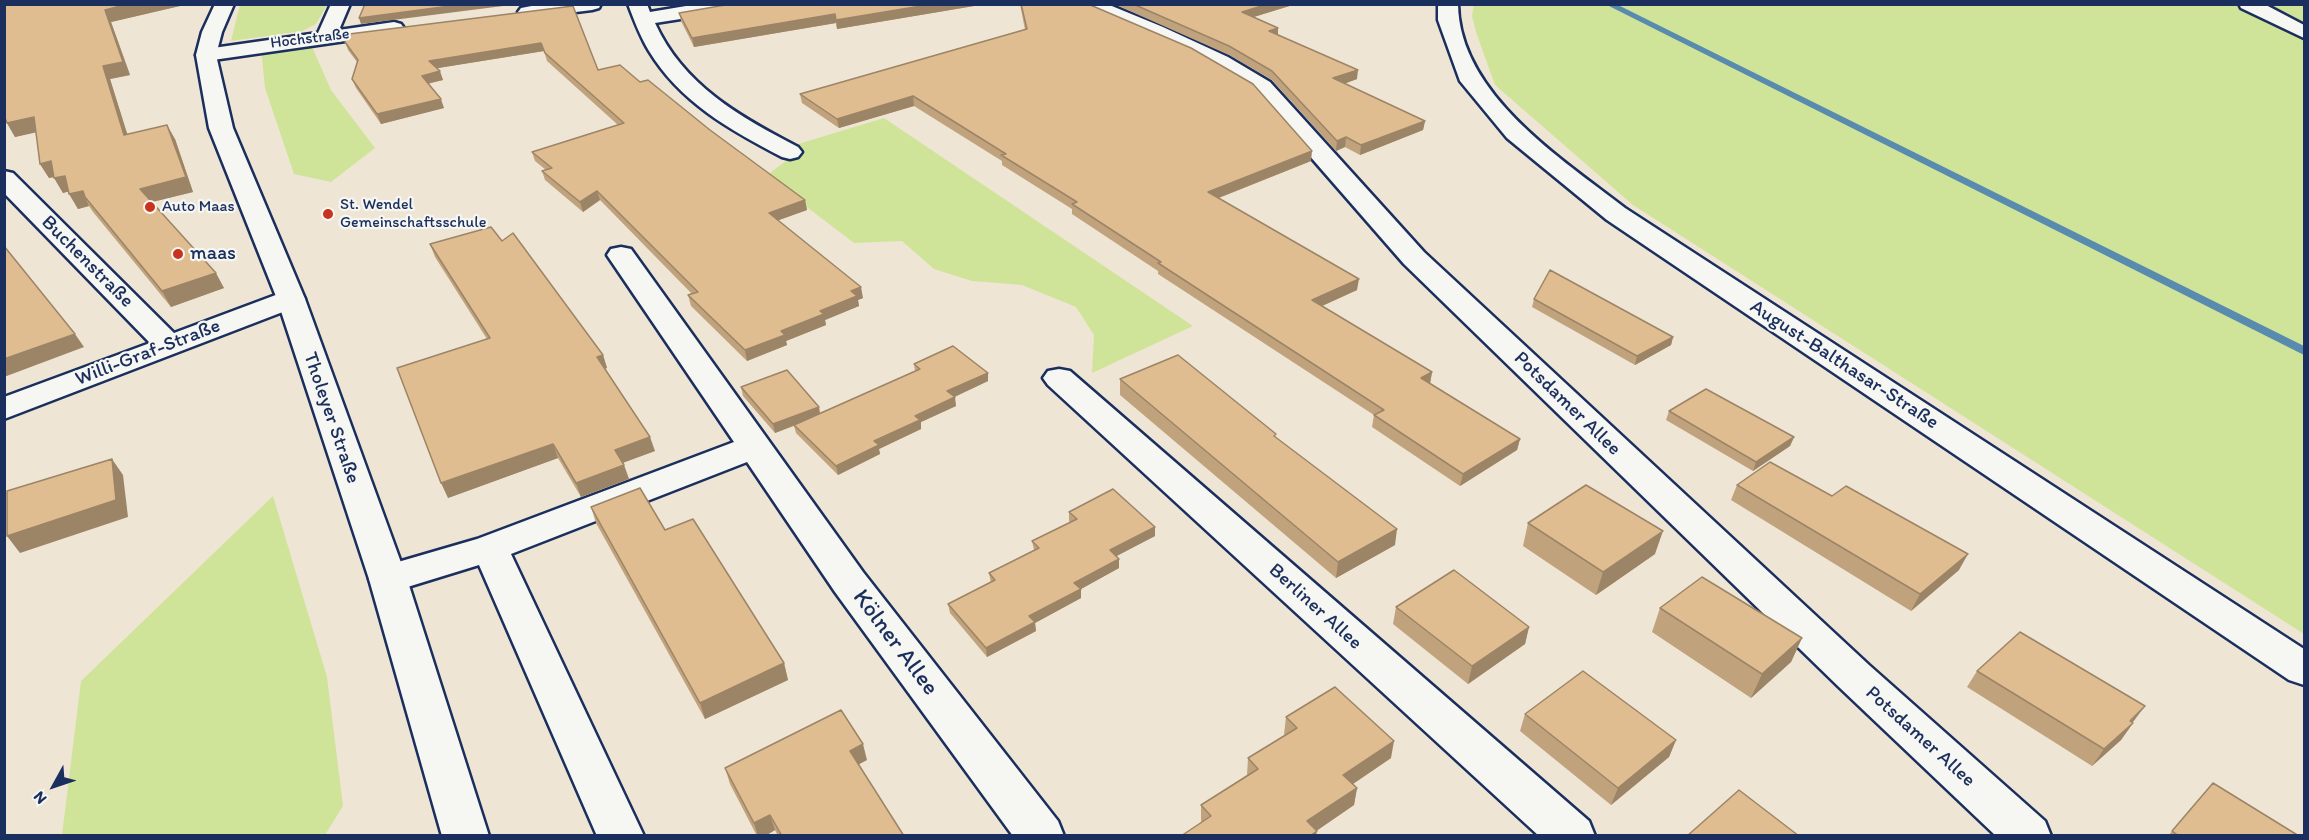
<!DOCTYPE html>
<html>
<head>
<meta charset="utf-8">
<style>
  body { margin:0 }
  #map { position:relative; width:2309px; height:840px; overflow:hidden; background:#efe5d5; font-family:Itim,sans-serif }
  canvas { display:block }
  .frame { position:absolute; inset:0; border:6px solid #1b2f5e; pointer-events:none }
  .north { position:absolute; left:24px; top:756px; width:60px; height:60px; -webkit-text-stroke:4px #f6f6f2; paint-order:stroke; rotate:230deg; font-size:16px; font-weight:700; line-height:24px; text-align:center; color:#1b2f5e }
  .north::after { content:''; display:block; margin:auto; width:21px; height:27px; background:#1b2f5e; clip-path:polygon(50% 0,100% 100%,50% 72%,0 100%) }
</style>
</head>
<body>
<div id="map">
<canvas width="2309" height="840"></canvas>
<div class="frame"></div>
<div class="north">N</div>
</div>
<script>
const ctx = document.querySelector('canvas').getContext('2d');
ctx.lineJoin = 'round';
function fill(path, color) {
  ctx.fillStyle = color;
  ctx.fill(path, 'evenodd');
}
function strokePath(path, color, width, dash) {
  ctx.strokeStyle = color;
  ctx.lineWidth = width;
  ctx.lineCap = dash ? 'butt' : 'round';
  ctx.setLineDash(dash || []);
  ctx.stroke(path);
}
function label(font, color, halo, rows, align = 'center') {
  ctx.font = font + ' Itim,sans-serif';
  ctx.lineWidth = 4.5;
  ctx.setLineDash([]);
  ctx.textBaseline = 'middle';
  ctx.strokeStyle = halo;
  ctx.fillStyle = color;
  for (const [text, x, y, turn = 0] of rows) {
    ctx.save();
    ctx.translate(x, y);
    ctx.rotate((+turn || 0) * Math.PI / 180);
    ctx.textAlign = isNaN(turn) ? turn : align;
    if (halo) ctx.strokeText(text, 0, 0);
    ctx.fillText(text, 0, 0);
    ctx.restore();
  }
}
fill(new Path2D(`
  M1474,4L2304,5V634L1633,205L1495,85L1476,32L1472,16Z
  M240,5V4L327,5L316,24L302,31L231,41Z
  M300,42L313,49L331,90L375,148L331,182L294,174L265,88L261,48Z
  M884,118L1193,326L1092,373L1094,335L1076,307L1022,285L972,281L934,269L902,241L854,243L766,176L794,155L795,145Z
  M273,496L327,677L343,806L325,835H62L81,681Z`), '#cfe499');
fill(new Path2D(`
  M1605,4H1616L2304,346V355Z`), '#588bad');
const street = new Path2D(`
  M331,4H350L339,30L394,22L401,24L404,28L401,32L394,34L206,61L199,59L196,55L199,51L206,49L318,33Z
  M542,4H601L599,8L592,10L528,18L521,16L518,12L521,8Z
  M628,4H647L650,12L698,4H747L745,8L738,10L655,23C683,85 740,117 798,147L802,152L798,157L790,159L782,157C730,130 680,102 649,51C640,36 634,20 628,4Z
  M1080,4H1107L1163,27L1228,57L1270,82L1424,252L1869,665L2045,821L2051,836H1996L1839,687L1404,264L1254,92L1192,55L1082,8Z
  M1438,4H1458C1459,94 1562,159 1625,208L2304,649V685L2289,680L1607,220L1507,138L1460,81L1438,20Z
  M4,171L13,173L174,333L281,293L291,290L301,293L305,299L301,305L4,419V397L150,343L4,193Z
  M621,247L631,249L863,572L1058,821L1064,836H1013L835,592L747,462L511,554L644,836H597L479,565L388,593L374,589L369,579L374,569L477,539L734,442L607,255L611,249Z
  M1059,369L1070,371L1589,821L1595,836H1539L1048,385L1043,378L1048,371Z`);
const secondary = new Path2D(`
  M215,4H234L222,32L216,55L233,128L305,299L407,579L489,836H442L369,579L277,299L209,128L196,55L202,32Z`);
const highway = new Path2D(`
  M2239,4H2264L2304,25V38L2241,8Z`);
strokePath(street, '#1b2f5e', 5);
strokePath(secondary, '#1b2f5e', 5);
strokePath(highway, '#1b2f5e', 5);
fill(street, '#f6f6f2');
fill(secondary, '#f6f6f2');
fill(highway, '#f6f6f2');
fill(new Path2D(`
  M4,4L180,6L111,22L130,75L110,79L127,134L175,139L193,192L152,202L224,288L171,307L93,212L89,206L78,209L69,191L63,193L54,177L49,178L40,164L36,132L15,137L7,123Z
  M986,4L837,29L836,23L694,47L681,21L679,13Z
  M1020,4H1088L1311,161L1219,198L1357,290L1322,306L1432,372L1430,383L1520,439L1517,450L1460,486L1372,427L1374,415L1158,274V271L1072,214V209L1002,165V161L914,106L839,128L802,103L800,94L1025,30Z
  M1114,4H1296L1253,17L1278,28V35L1357,79L1344,84L1425,121L1423,130L1360,155L1345,147L1336,151L1272,80L1229,55Z
  M573,6L598,70L640,82L710,130L805,200L807,210L778,220L863,298L858,300L859,306L825,320L826,325L786,341L787,345L747,361L691,306L688,295L692,294L600,200L583,212L545,180L542,171L546,170L535,161L532,152L618,125L547,61L544,51L438,68L443,80L428,84L444,108L381,124L356,88L352,79L357,62L348,50L345,42Z
  M502,241L603,355L607,368L605,369L655,451L623,463L629,479L581,497L558,458L448,498L487,339L435,257L430,244Z
  M1534,299L1673,337L1671,345L1635,365L1532,307Z
  M914,364L988,373V381L954,397L956,406L921,422V429L879,449L880,454L838,475L796,433L794,426L775,433L743,396L741,387L819,407L820,413L915,371Z
  M1120,379L1276,438L1395,545L1336,578L1120,395Z
  M1669,411L1794,437L1790,446L1753,471L1666,420Z
  M1737,485L1959,570L1911,611L1731,500Z
  M591,507L665,530L784,663L788,680L705,719L596,523Z
  M1069,512L1155,536L1116,556L1119,559V568L1081,589V598L1035,623L1036,631L987,657L950,613L948,604L991,583L989,573L1034,550L1032,541L1070,522L1069,521Z
  M1528,523L1655,554L1596,595L1523,546Z
  M1396,607L1529,627L1525,644L1468,684L1393,624Z
  M1660,608L1802,638L1791,662L1751,698L1652,632Z
  M1977,671L2133,723L2121,740L2092,766L1967,687Z
  M1525,714L1676,740L1669,757L1611,805L1520,731Z
  M1286,717L1391,758L1353,784L1357,788L1354,805L1316,831V836H1181L1201,823V805L1247,775L1248,758L1285,735L1284,734Z
  M867,760L858,764L904,836H778L775,830L765,836H757L730,784L725,768Z
  M2213,783L2299,836H2168Z`), '#c0a37d');
fill(new Path2D(`
  M128,4H179L180,6L111,22L130,75L110,79L132,149L124,135L103,66L105,10Z
  M465,4H519L361,24L359,18Z
  M933,4H986L837,29L836,20Z
  M1268,4H1296L1241,21L1242,12Z
  M835,14L836,23L694,47L692,38Z
  M1278,28V36L1269,31Z
  M541,43L544,51L432,69L429,61Z
  M1358,70L1357,79L1332,88L1333,78Z
  M440,71L443,80L425,84L422,76Z
  M913,96L914,106L839,128L837,119Z
  M441,99L444,108L381,124L377,114Z
  M34,117L42,131L15,137L7,123Z
  M1425,121L1423,130L1360,155L1361,145Z
  M167,125L175,139L193,192L148,203L140,189Z
  M1346,137L1345,147L1336,151L1337,141Z
  M1312,151L1311,161L1208,202V192Z
  M51,161L59,176L49,178L40,164Z
  M65,176L74,190L63,193L54,178Z
  M83,191L85,197L89,206L78,209L69,194Z
  M597,191L600,200L583,212L580,202Z
  M805,200L807,210L771,223L769,213Z
  M216,273L224,288L171,307L162,291Z
  M1359,279L1357,290L1311,311L1312,300Z
  M861,287L863,298L858,300L859,306L825,320L826,325L786,341L787,345L747,361L745,350L820,311L851,291Z
  M75,334L84,347L4,377V359Z
  M1673,337L1671,345L1635,365L1637,356Z
  M603,355L607,368L601,370L597,357Z
  M1432,372L1430,384L1421,378Z
  M988,373V381L948,400L947,391Z
  M955,397L956,406L921,422V429L879,449L880,454L838,475L836,466L915,416Z
  M819,407L820,415L775,433L773,424Z
  M650,437L655,451L619,464L615,450Z
  M1794,437L1790,446L1753,471L1756,462Z
  M1520,439L1517,450L1460,486L1463,474Z
  M553,444L558,458L448,498L441,483Z
  M112,459L123,475L128,517L20,553L7,536Z
  M624,465L629,479L581,497L576,483Z
  M1155,527V536L1111,559L1110,550Z
  M1397,529L1395,545L1336,578L1338,562Z
  M1663,531L1655,554L1596,595L1603,572Z
  M1968,554L1959,570L1911,611L1920,594Z
  M1119,559V568L1081,589V598L1035,623L1036,631L987,657L986,648L1074,583Z
  M1529,627L1525,644L1468,684L1472,666Z
  M1802,638L1791,662L1751,698L1762,674Z
  M784,663L788,680L705,719L700,703Z
  M2145,706L2133,722L2123,732L2133,723L2121,740L2092,766L2104,749Z
  M1676,740L1669,757L1611,805L1618,788Z
  M1394,741L1391,758L1341,792L1343,775Z
  M863,744L867,760L854,767L850,751Z
  M1357,788L1354,805L1309,836L1307,821Z
  M770,815L775,830L765,836H758L754,823Z
  M1317,831L1316,836H1310Z`), '#9c8466');
const building = new Path2D(`
  M4,4H128L105,10L123,62L103,66L124,135L167,125L186,177L140,189L216,273L162,291L85,197L83,191L69,194L65,176L54,178L51,161L40,164L34,117L7,123L4,115Z
  M365,4H465L359,18Z
  M731,4H933L836,20L835,14L692,38L679,13Z
  M1021,4H1088L1191,48L1253,84L1312,151L1208,192L1359,279L1312,300L1432,372L1421,378L1520,439L1463,474L1374,415L1384,410L1158,263L1161,262L1072,204L1077,202L1001,155L1006,154L913,96L837,119L800,94L1027,29Z
  M1133,4H1268L1242,12L1278,28L1269,31L1358,70L1333,78L1425,121L1361,145L1346,137L1337,141L1272,71L1229,46Z
  M573,6L598,70L620,65L640,82L648,80L710,130L805,200L769,213L861,287L851,291L857,296L820,311L824,314L781,331L785,335L745,350L688,295L698,292L597,191L580,202L542,171L552,168L532,152L624,123L545,53L541,43L429,61L440,71L422,76L441,99L377,114L352,79L358,60L345,42L349,34Z
  M491,227L502,241L513,233L603,355L597,357L650,437L615,450L624,465L576,483L553,444L441,483L397,368L490,338L430,244Z
  M4,246L75,334L4,359Z
  M1550,270L1673,337L1637,356L1534,299Z
  M953,346L988,373L947,391L955,397L915,416L920,420L874,441L879,445L836,466L794,425L920,369L914,364Z
  M1178,355L1276,434L1274,436L1397,529L1338,562L1120,379Z
  M787,370L819,407L773,424L741,387Z
  M1706,389L1794,437L1756,462L1669,411Z
  M112,459L116,500L7,536V491Z
  M1770,462L1832,496L1846,486L1968,554L1920,594L1737,485Z
  M1586,485L1663,531L1603,572L1528,523Z
  M640,488L665,530L693,519L784,663L700,703L591,507Z
  M1113,489L1155,527L1110,550L1119,559L1074,583L1081,589L1029,616L1035,622L986,648L948,604L995,580L989,573L1039,548L1032,541L1077,519L1069,512Z
  M1454,570L1529,627L1472,666L1396,607Z
  M1702,577L1802,638L1762,674L1660,608Z
  M2020,632L2145,706L2130,721L2133,723L2104,749L1977,671Z
  M1583,671L1676,740L1618,788L1525,714Z
  M1335,687L1394,741L1343,775L1357,788L1307,821L1317,831L1310,836H1181L1211,816L1201,805L1258,769L1248,758L1297,728L1286,717Z
  M841,710L863,744L850,751L904,836H782L770,815L754,823L725,768Z
  M2213,783L2299,836H2179L2172,831Z
  M1739,790L1799,836H1687Z`);
fill(building, '#dfbd91');
strokePath(building, '#9c8466', 1.5);
for (const [x, y, r, color] of [
  [150,207,6,"#c8321e"],
  [328,214,6,"#c8321e"],
  [178,254,6,"#c8321e"]
]) {
  const dot = new Path2D();
  dot.arc(x, y, r, 0, 2 * Math.PI);
  ctx.fillStyle = color;
  ctx.fill(dot);
  strokePath(dot, '#f6f6f2', 2);
}
label('16px', '#1b2f5e', '#f6f6f2', [
  ["Hochstraße",310,39,-7]
]);
label('16px', '#1b2f5e', '#f6f6f2', [
  ["St. Wendel",340,205],
  ["Gemeinschaftsschule",340,223],
  ["Auto Maas",162,207]
], 'left');
label('20px', '#1b2f5e', '#f6f6f2', [
  ["maas",190,254]
], 'left');
label('20px', '#1b2f5e', '#f6f6f2', [
  ["Buchenstraße",87,262,45],
  ["Willi-Graf-Straße",148,353,-21],
  ["August-Balthasar-Straße",1844,365,33],
  ["Potsdamer Allee",1567,404,44],
  ["Tholeyer Straße",331,418,71],
  ["Berliner Allee",1315,607,42],
  ["Potsdamer Allee",1920,737,42]
]);
label('24px', '#1b2f5e', '#f6f6f2', [
  ["Kölner Allee",895,643,53]
]);
</script>
</body>
</html>
